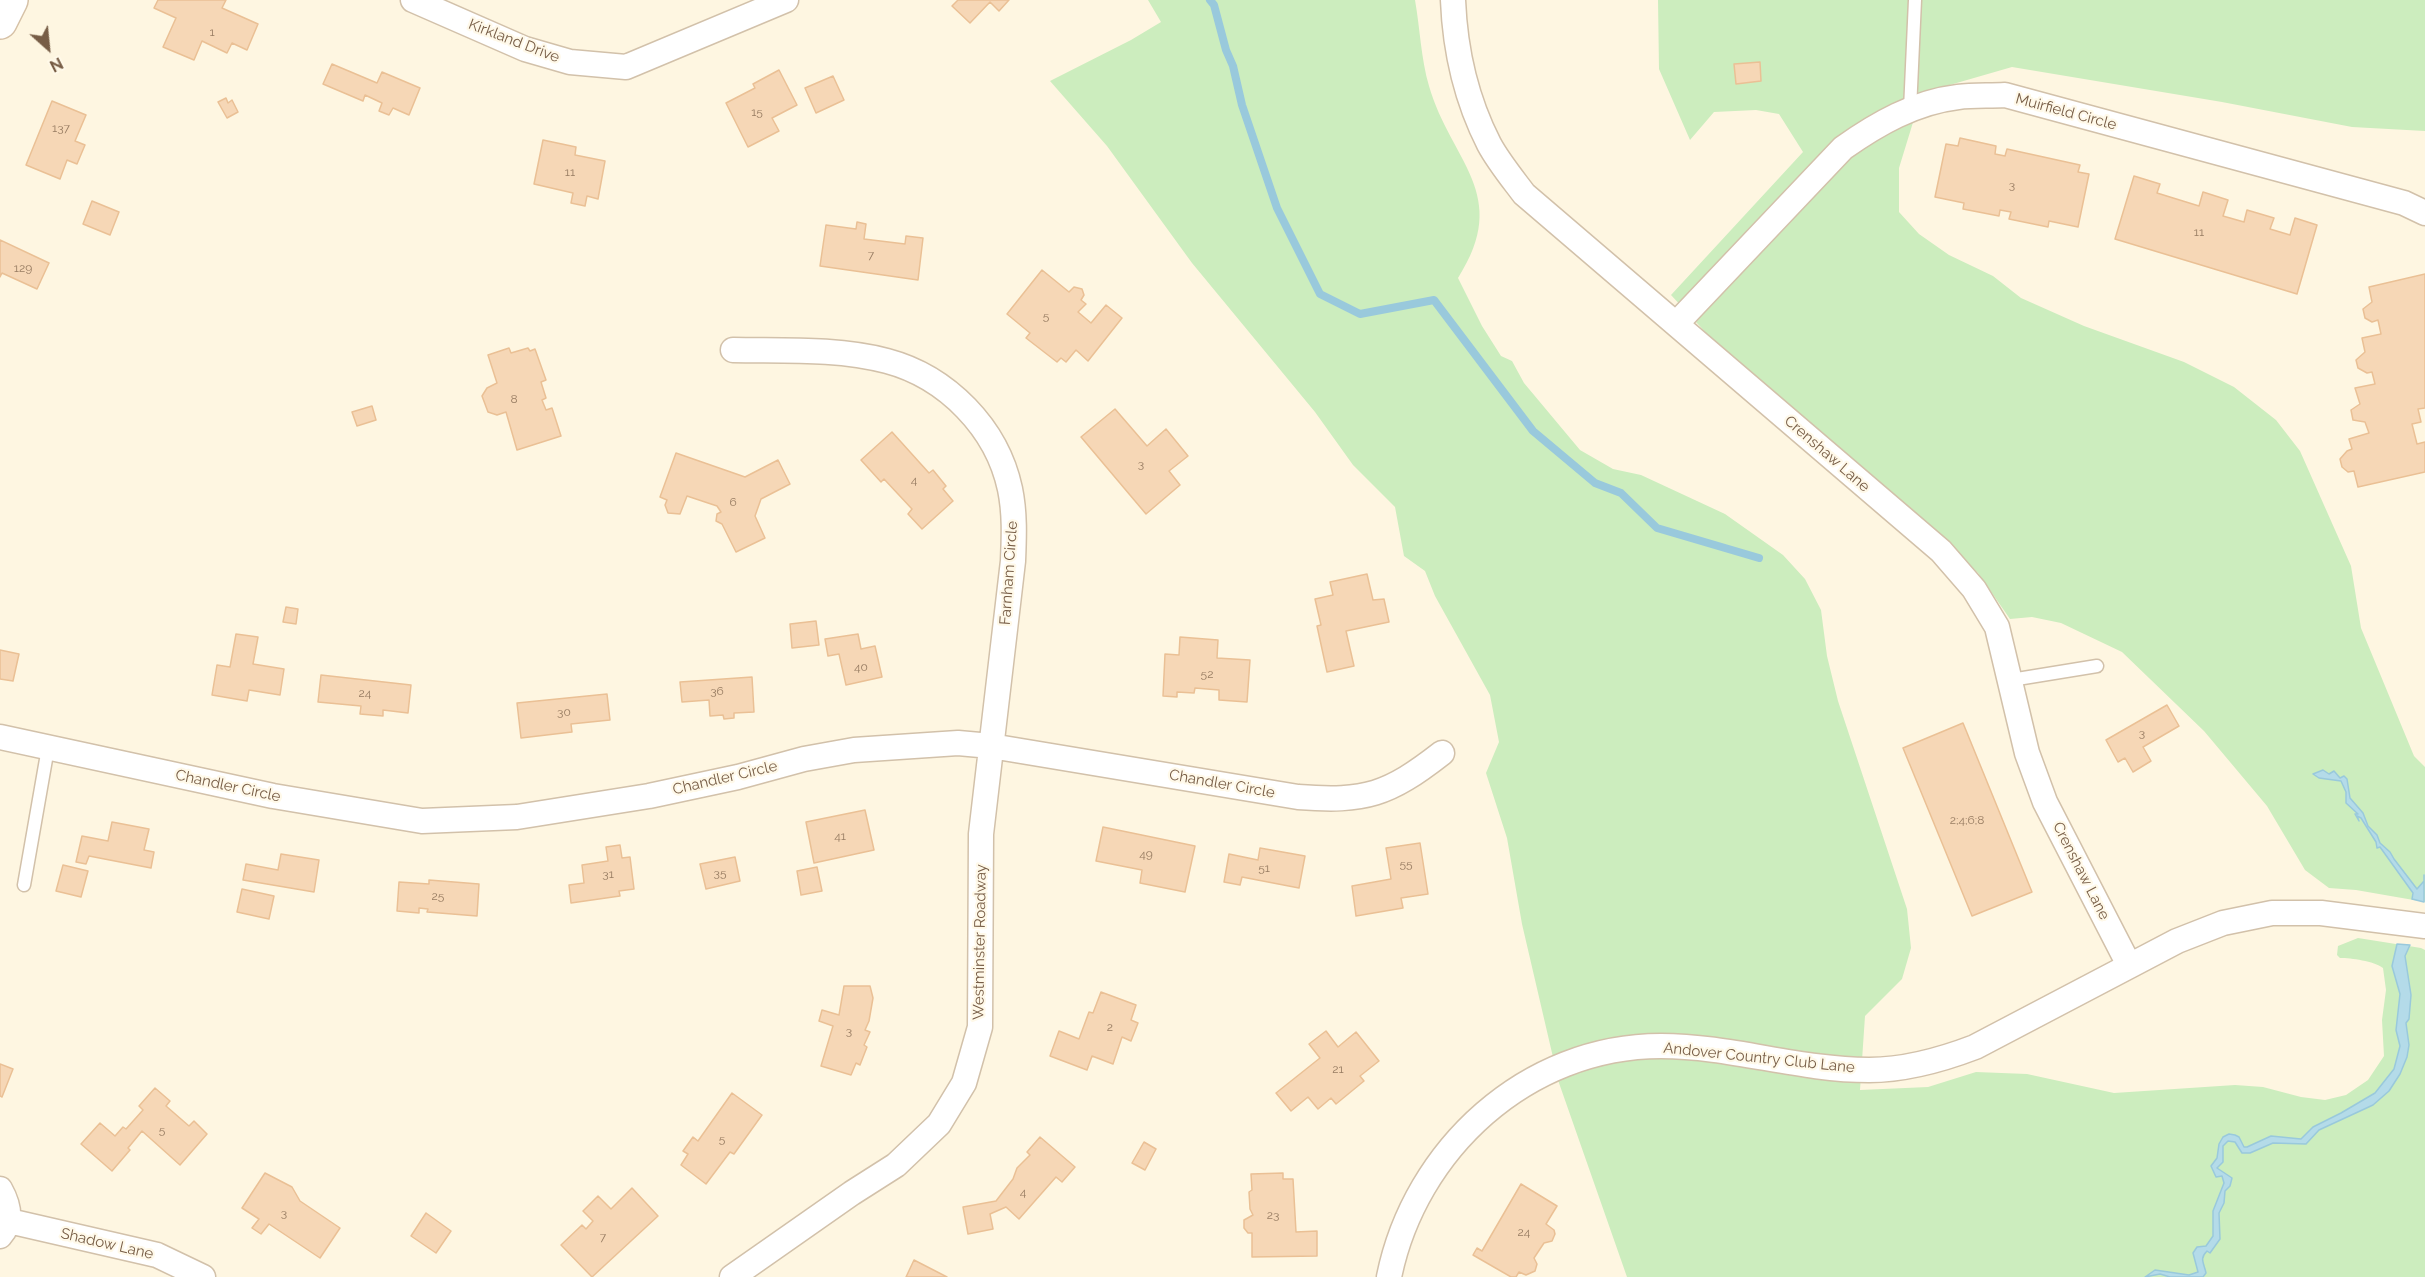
<!DOCTYPE html>
<html>
<head>
<meta charset="utf-8">
<style>
  body { margin:0 }
  #map { position:relative; width:2425px; height:1277px; overflow:hidden; background:#fef6e1; font-family:Raleway,sans-serif }
  canvas { display:block }
  .north { position:absolute; left:18px; top:18px; width:60px; height:60px; -webkit-text-stroke:4px #fff9e9; paint-order:stroke; rotate:153deg; font-size:16px; font-weight:700; line-height:24px; text-align:center; color:#775d46 }
  .north::after { content:''; display:block; margin:auto; width:21px; height:27px; background:#775d46; clip-path:polygon(50% 0,100% 100%,50% 72%,0 100%) }
</style>
</head>
<body>
<div id="map">
<canvas width="2425" height="1277"></canvas>
<div class="north">N</div>
</div>
<script>
const ctx = document.querySelector('canvas').getContext('2d');
ctx.lineJoin = 'round';
function fill(path, color) {
  ctx.fillStyle = color;
  ctx.fill(path, 'evenodd');
}
function strokePath(path, color, width, dash) {
  ctx.strokeStyle = color;
  ctx.lineWidth = width;
  ctx.lineCap = dash ? 'butt' : 'round';
  ctx.setLineDash(dash || []);
  ctx.stroke(path);
}
function label(font, color, halo, rows, align = 'center') {
  ctx.font = font + ' Raleway,sans-serif';
  ctx.lineWidth = 4.5;
  ctx.setLineDash([]);
  ctx.textBaseline = 'middle';
  ctx.strokeStyle = halo;
  ctx.fillStyle = color;
  for (const [text, x, y, turn = 0] of rows) {
    ctx.save();
    ctx.translate(x, y);
    ctx.rotate((+turn || 0) * Math.PI / 180);
    ctx.textAlign = isNaN(turn) ? turn : align;
    if (halo) ctx.strokeText(text, 0, 0);
    ctx.fillText(text, 0, 0);
    ctx.restore();
  }
}
fill(new Path2D(`
  M1148,0H1415C1420,28 1421,59 1429,86C1451,162 1512,194 1458,278L1482,326L1501,356L1512,361L1524,383L1580,450L1613,469L1641,475L1725,514L1783,555L1805,579L1821,610L1827,656L1838,701L1907,909L1911,948L1902,979L1865,1016L1860,1090L1928,1087L1976,1072L2027,1074L2114,1093L2235,1085L2263,1087L2301,1097L2325,1100L2346,1095L2368,1080L2384,1056L2382,1020L2386,990L2383,968C2374,961 2351,958 2340,958L2337,955L2338,946L2358,938L2421,948L2425,950V1277H1627L1559,1083L1522,924L1507,838L1486,773L1499,742L1490,695L1435,596L1425,571L1404,556L1395,507L1353,465L1315,412L1192,263L1107,146L1050,81L1131,40L1161,22Z
  M1658,0H2425V131L2352,127L2222,102L2012,67L1922,93L1899,168V212L1919,234L1949,255L1993,276L2021,298L2084,326L2184,362L2234,387L2276,420L2300,451L2351,566L2361,628L2414,756L2425,767V902L2356,890L2329,888L2305,870L2267,806L2204,731L2122,652L2061,623L2032,617L2010,619L1978,573L1913,512L1721,349L1671,295L1803,152L1779,114L1756,110L1714,112L1690,140L1659,69Z`), '#ccedbe');
const water = new Path2D(`
  M2323,770L2329,774L2334,771L2340,778L2344,776L2347,779L2350,798L2363,813L2368,826L2377,835L2380,843L2390,852L2394,859L2417,889L2424,881V875V902L2412,899L2413,893L2380,847L2377,848L2376,842L2361,818L2357,816L2359,821L2355,814H2358L2346,803V792L2341,781L2319,778L2313,774Z
  M2397,944L2410,945L2405,956L2411,995L2409,1019L2406,1023L2409,1045L2407,1057L2400,1074L2389,1091L2373,1105L2319,1130L2306,1144L2273,1143L2250,1153H2242L2235,1142L2228,1141L2223,1146V1162L2217,1168L2232,1178L2230,1186L2225,1191L2224,1203L2219,1213L2220,1239L2210,1253L2207,1251C2199,1259 2204,1263 2206,1273L2203,1277H2170L2160,1274L2145,1277L2155,1270L2189,1275L2198,1272L2193,1253L2197,1247L2206,1246L2213,1236V1211L2224,1183L2222,1176L2216,1177L2211,1166L2217,1158L2219,1144L2223,1137L2229,1134L2235,1135L2239,1137L2244,1147H2247L2271,1136L2301,1139L2313,1127L2341,1113L2375,1093L2394,1069L2400,1046L2396,1030L2400,994L2392,966Z`);
fill(water, '#b4dbe9');
strokePath(water, '#99c9dc', 1.5);
strokePath(new Path2D(`
  M1210,0L1214,5L1226,50L1233,66L1242,105L1277,208L1320,294L1360,314L1434,300L1533,431L1595,483L1621,493L1657,528L1759,558`), '#99c9dc', 8);
const building = new Path2D(`
  M158,0H226L222,8L258,24L247,50L232,43L227,53L202,41L194,60L163,47L176,18L154,8Z
  M958,0H1009L999,11L990,2L970,23L952,6Z
  M1760,62L1761,81L1736,84L1734,64Z
  M332,64L377,83L382,72L420,88L409,115L393,108L389,115L379,111L382,103L365,95L363,101L323,84Z
  M779,70L797,105L772,118L779,131L748,147L726,103L755,88L753,84Z
  M833,76L844,100L816,113L805,88Z
  M226,98L228,103L232,100L238,112L227,118L218,102Z
  M52,101L86,115L75,141L85,145L77,164L67,160L60,179L26,165Z
  M1960,138L1996,146L1995,154L2005,156L2007,149L2080,165L2078,172L2089,174L2078,227L2049,221L2048,227L2009,219L2011,212L2000,210L1999,216L1963,209L1964,203L1935,197L1946,144L1958,146Z
  M543,140L576,147L575,155L605,161L598,199L587,196L585,206L571,203L573,193L534,184Z
  M2134,176L2160,184L2157,193L2199,206L2203,192L2228,200L2223,216L2244,222L2247,210L2274,218L2270,229L2290,235L2295,218L2317,225L2297,294L2115,239Z
  M92,201L119,212L110,235L83,224Z
  M857,222L866,224L864,239L905,244L906,236L923,238L918,280L820,266L826,225L856,229Z
  M0,240L49,263L37,289L2,273L0,277Z
  M1042,270L1069,292L1074,287L1082,289L1084,295L1081,300L1086,304L1078,312L1091,323L1106,305L1122,318L1088,361L1076,350L1066,362L1061,358L1057,362L1026,338L1030,333L1007,314Z
  M2425,274V408L2418,409L2421,422L2412,424L2417,444L2425,442V472L2358,487L2354,471L2348,472L2342,467L2340,459L2347,451L2352,449L2349,439L2369,433L2365,422L2353,420L2351,410L2360,404L2355,388L2375,384L2372,372L2367,373L2358,368L2356,360L2365,352L2362,338L2381,334L2378,320L2372,322L2365,318L2363,309L2372,302L2369,287Z
  M509,348L511,353L528,348L530,351L535,349L546,380L541,382L546,398L542,400L546,410L552,408L561,436L517,450L506,412L497,415L488,412L482,396L487,388L497,383L488,355Z
  M372,406L376,420L357,426L352,412Z
  M1115,409L1147,446L1166,429L1188,456L1169,471L1180,485L1146,514L1081,437Z
  M892,432L929,473L933,470L946,486L943,489L953,501L922,529L908,514L912,509L884,479L881,482L861,460Z
  M676,453L745,477L778,460L790,484L761,499L755,516L765,538L736,552L722,524L716,521L717,514L721,512L717,506L687,496L680,514L668,513L665,505L667,500L660,497Z
  M1367,574L1373,600L1384,599L1389,622L1346,631L1354,666L1327,672L1317,626L1321,625L1315,599L1333,595L1330,582Z
  M286,607L298,609L296,624L283,622Z
  M816,621L819,645L792,648L790,624Z
  M236,634L258,637L253,664L284,669L280,695L249,690L247,701L212,695L217,665L230,667Z
  M858,634L861,649L875,646L882,677L846,685L839,654L828,656L825,639Z
  M1180,637L1218,640L1217,658L1250,660L1247,702L1219,700V690L1195,688L1194,693L1177,692V697L1163,696L1165,654L1179,655Z
  M0,650L19,654L13,681L0,679Z
  M321,675L411,685L408,713L383,710V716L360,714L361,706L318,702Z
  M752,677L754,712L734,713V718L724,719L723,715L710,716L709,700L682,702L680,682Z
  M607,694L610,720L571,724L572,732L521,738L517,703Z
  M2167,705L2179,726L2143,747L2151,761L2133,772L2125,758L2118,762L2106,740Z
  M1963,723L2032,892L1972,916L1903,748Z
  M865,810L874,850L814,863L806,822Z
  M112,822L149,829L144,850L154,852L151,868L89,856L86,864L76,862L82,836L108,841Z
  M1103,827L1195,846L1185,892L1140,883L1142,870L1096,861Z
  M1420,843L1428,894L1401,898L1403,908L1356,916L1352,886L1391,879L1386,848Z
  M620,845L622,858L630,857L634,889L619,891L620,896L571,903L569,885L584,883L582,865L608,861L606,847Z
  M1260,848L1305,856L1299,888L1242,877L1240,885L1224,882L1229,854L1258,860Z
  M281,854L319,860L314,892L243,880L246,864L278,870Z
  M735,857L740,881L706,889L700,864Z
  M63,865L88,871L81,897L56,891Z
  M817,867L822,891L801,895L797,871Z
  M429,880L479,884L477,916L427,912L428,909L419,908V913L397,911L399,882L429,884Z
  M242,889L274,896L269,919L237,912Z
  M844,986H870L873,998L869,1021L865,1030L870,1032L864,1045L867,1047L860,1065L856,1063L851,1075L821,1066L833,1026L819,1021L822,1010L839,1015Z
  M1101,992L1136,1005L1131,1020L1138,1023L1131,1041L1122,1037L1113,1064L1092,1056L1087,1070L1050,1056L1059,1031L1079,1039L1089,1012L1093,1013Z
  M1326,1031L1338,1047L1356,1032L1379,1061L1360,1076L1364,1081L1336,1104L1331,1098L1318,1109L1308,1097L1291,1111L1276,1093L1320,1058L1309,1044Z
  M0,1064L13,1069L2,1097L0,1096Z
  M155,1088L170,1101L166,1106L189,1126L194,1121L207,1134L180,1165L142,1131L128,1148L130,1150L112,1171L81,1144L100,1123L115,1136L123,1127L126,1129L143,1110L139,1106Z
  M732,1093L762,1115L734,1154L730,1152L706,1184L681,1165L688,1154L683,1151L693,1137L698,1141Z
  M1040,1137L1075,1167L1062,1182L1056,1177L1019,1219L1006,1207L990,1214L993,1229L968,1234L963,1207L996,1201L1013,1179L1017,1168L1030,1155L1027,1152Z
  M1144,1142L1156,1149L1145,1170L1132,1163Z
  M265,1173L292,1187L300,1201L340,1228L320,1258L269,1224L261,1234L252,1228L259,1219L242,1208Z
  M1283,1173V1179H1293L1296,1232L1317,1231V1256L1252,1257V1233H1248L1244,1228V1220L1253,1215L1250,1209L1249,1192L1252,1190L1251,1174Z
  M1521,1184L1557,1206L1546,1224L1554,1230L1555,1234L1552,1241L1544,1243L1534,1258L1537,1264L1535,1271L1526,1275L1519,1272L1516,1277H1511L1473,1255L1477,1248L1482,1251Z
  M632,1188L658,1216L592,1277L561,1245L582,1225L586,1229L593,1221L583,1211L598,1196L611,1209Z
  M426,1213L451,1231L436,1253L411,1236Z
  M914,1260L947,1277H906Z`);
fill(building, '#f6d7b6');
strokePath(building, '#eac095', 1.5);
const lane = new Path2D(`
  M1910,110L1915,0
  M2011,680L2097,666
  M24,885L48,748`);
const street = new Path2D(`
  M413,0L525,49L570,62L626,67L786,0
  M1453,0C1455,50 1466,99 1489,144C1498,161 1512,178 1524,194L1941,551L1974,589L1997,627L2027,753L2045,802L2129,965
  M1676,324L1843,148C1877,124 1915,102 1958,97C1973,95 1989,96 2005,95L2404,203L2425,213
  M0,737L273,796L422,821L517,817L649,796L738,777L804,759L854,750L958,743L991,746L1298,797C1366,802 1388,795 1442,753
  M0,1189C9,1205 13,1221 0,1236
  M9,1221L157,1255L203,1277
  M732,1277L852,1193L896,1165L939,1124L964,1083L980,1027L981,834L1013,561C1014,537 1015,513 1010,489C997,428 947,377 887,361C837,348 784,351 733,350
  M1389,1277C1415,1149 1527,1046 1661,1046C1731,1046 1799,1070 1869,1070C1905,1070 1941,1060 1975,1047L2177,941L2223,923L2272,913H2321L2425,926`);
const secondary = new Path2D(`
  M0,22L11,0`);
strokePath(lane, '#d2c1aa', 15);
strokePath(street, '#d2c1aa', 27);
strokePath(secondary, '#d6c1a6', 36);
strokePath(lane, '#fff', 12);
strokePath(street, '#fff', 24);
strokePath(secondary, '#fff', 33);
label('12px', '#977c62', null, [
  ["1",212,32],
  ["15",757,112],
  ["137",61,128],
  ["11",570,172],
  ["3",2012,185],
  ["11",2199,232],
  ["7",871,255],
  ["129",23,268],
  ["5",1046,316],
  ["8",514,399],
  ["3",1141,464],
  ["4",914,480],
  ["6",733,502],
  ["40",861,667],
  ["52",1207,674],
  ["36",717,691],
  ["24",365,693],
  ["30",564,712],
  ["3",2142,733],
  ["2;4;6;8",1967,820],
  ["41",840,836],
  ["49",1146,854],
  ["55",1406,864],
  ["51",1264,868],
  ["35",720,873],
  ["31",608,874],
  ["25",438,896],
  ["2",1110,1027],
  ["3",849,1031],
  ["21",1338,1069],
  ["5",162,1130],
  ["5",722,1139],
  ["4",1023,1192],
  ["3",284,1213],
  ["23",1273,1215],
  ["24",1524,1232],
  ["7",603,1237]
]);
label('15px', '#775d46', '#fff9e9', [
  ["Kirkland Drive",514,41,21],
  ["Muirfield Circle",2066,112,15],
  ["Crenshaw Lane",1827,454,41],
  ["Farnham Circle",1009,573,-86],
  ["Chandler Circle",725,778,-13],
  ["Chandler Circle",1222,784,10],
  ["Chandler Circle",228,786,12],
  ["Crenshaw Lane",2081,871,63],
  ["Westminster Roadway",980,942,-89],
  ["Andover Country Club Lane",1759,1058,6],
  ["Shadow Lane",107,1244,13]
]);
</script>
</body>
</html>
